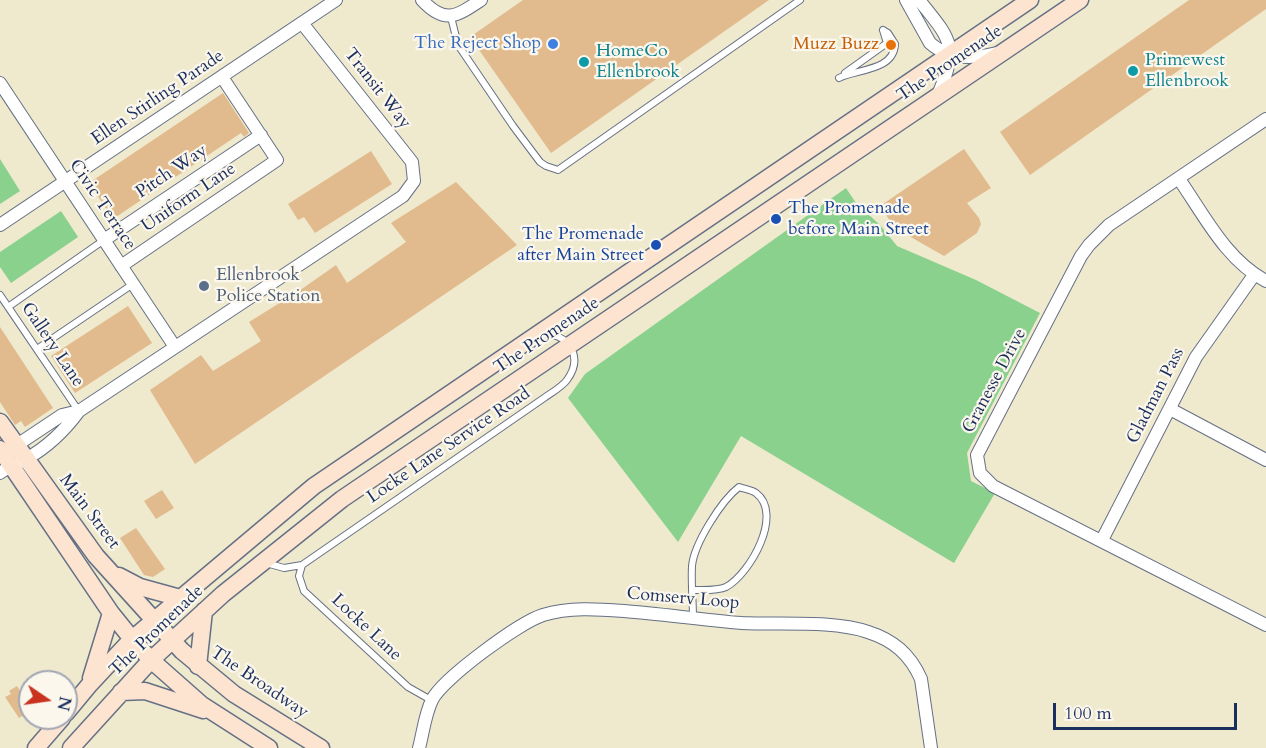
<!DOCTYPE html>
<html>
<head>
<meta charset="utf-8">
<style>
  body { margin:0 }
  #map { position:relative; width:1266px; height:748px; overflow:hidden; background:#efe9ce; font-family:Cardo,serif }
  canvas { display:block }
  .north { position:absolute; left:18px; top:670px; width:60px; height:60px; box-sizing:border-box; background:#fbf7ec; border:2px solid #a1a7b3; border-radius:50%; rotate:103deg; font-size:16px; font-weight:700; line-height:24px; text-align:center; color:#1b2f5e }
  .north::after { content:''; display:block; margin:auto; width:21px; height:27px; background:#c8321e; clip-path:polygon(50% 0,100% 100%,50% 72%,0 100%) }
  .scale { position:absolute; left:1053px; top:703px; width:184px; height:27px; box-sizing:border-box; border:3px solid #1b2f5e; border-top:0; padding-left:8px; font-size:18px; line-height:21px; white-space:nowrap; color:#1b2f5e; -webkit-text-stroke:4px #fbf7ec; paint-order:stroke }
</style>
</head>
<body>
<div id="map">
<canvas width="1266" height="748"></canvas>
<div class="north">N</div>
<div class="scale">100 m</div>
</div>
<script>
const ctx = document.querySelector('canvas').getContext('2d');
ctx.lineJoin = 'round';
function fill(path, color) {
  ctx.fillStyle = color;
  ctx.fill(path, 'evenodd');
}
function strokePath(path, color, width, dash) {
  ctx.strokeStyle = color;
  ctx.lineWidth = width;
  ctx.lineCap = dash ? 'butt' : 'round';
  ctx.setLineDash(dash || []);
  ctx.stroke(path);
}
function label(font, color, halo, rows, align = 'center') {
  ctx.font = font + ' Cardo,serif';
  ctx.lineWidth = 4.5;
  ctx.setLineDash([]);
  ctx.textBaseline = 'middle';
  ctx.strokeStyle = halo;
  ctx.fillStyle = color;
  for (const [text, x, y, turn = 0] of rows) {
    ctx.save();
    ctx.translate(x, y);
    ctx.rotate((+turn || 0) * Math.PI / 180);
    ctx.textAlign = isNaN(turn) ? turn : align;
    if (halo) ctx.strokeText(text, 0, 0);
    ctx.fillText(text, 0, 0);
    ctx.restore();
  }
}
fill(new Path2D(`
  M0,159L20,191L0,204Z
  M846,188L856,203L880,225L897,246L976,280L1040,313L967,453L971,481L995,493L954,563L741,436L678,542L568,398L585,374Z
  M61,211L78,237L11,283L0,267V252Z`), '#89d18d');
fill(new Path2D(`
  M523,0H769L551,153L470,37Z
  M1189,0H1266V9L1030,175L1000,132Z
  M223,93L249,133L244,137L241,133L113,219L93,189L96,186L92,181Z
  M964,149L991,188L967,203L979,218L981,224L977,233L944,256L895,228L880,206Z
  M371,151L392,184L315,233L304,217L298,220L288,204Z
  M456,182L517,245L195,464L150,390L201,355L213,371L261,341L249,322L299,291L336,265L347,283L406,242L391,223Z
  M128,306L152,343L75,393L51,356Z
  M0,327L53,408L25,427L21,421L15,425L0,402Z
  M162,490L174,508L156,519L144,501Z
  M136,528L165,569L153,577L144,575L120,538Z
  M17,686L30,707V711L19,718L5,697L11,694L9,691Z`), '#e1bb8d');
const service = new Path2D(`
  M451,17L458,45L513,126L540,162L546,166L558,170L800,0
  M845,73L887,43L883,30
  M839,78C857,69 894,71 895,44L888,33L883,30
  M0,295L78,410
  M8,307L104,240
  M37,349L133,284
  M266,563L284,568L302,565L544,398C551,393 562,387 567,380C583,358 571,336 546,334
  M302,565L299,576L304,591L408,687L431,700
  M693,618C693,601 691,583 692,566C694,544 721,501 739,487C744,489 752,490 756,493C784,514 750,574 726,587C717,591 703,590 694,590`);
const minor = new Path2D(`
  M422,0C445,25 457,16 481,0
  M906,0L930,43C949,60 974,59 997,53
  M919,0C951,40 959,45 938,95
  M0,83L175,347
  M1266,119L1109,225L1089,245L1081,256L977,455L980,473L993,486L1266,625
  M1179,179C1204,215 1226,260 1266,281
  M0,225L336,0
  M104,240L261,135
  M121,266L277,160L222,77
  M1170,409L1266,460
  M11,449L62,415L79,411L403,196L414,181L412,162L302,23
  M0,473C8,467 17,464 26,459C46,448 65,430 79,411
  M1102,540L1196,357L1254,275
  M419,748C423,733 425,714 432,700C442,679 520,622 543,615C569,607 597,609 624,611C663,614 702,620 742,623C780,625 832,620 868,632C893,640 910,654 921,679L931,748`);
const secondary = new Path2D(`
  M0,422L96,556L182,651L234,694L321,748
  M0,449L111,613L132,639L151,660L202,705L269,748
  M119,576L140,587L180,598
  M198,666L204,611
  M91,678L111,613
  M121,692L145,691L203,710
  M66,713L90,684L132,639L314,486L1030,0
  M36,748L62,718
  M71,748L151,660L223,594L342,499L1080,0`);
strokePath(service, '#657085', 8);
strokePath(minor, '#657085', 14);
strokePath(secondary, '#657085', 19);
strokePath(service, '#fff', 6);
strokePath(minor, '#fff', 12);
strokePath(secondary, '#fde4d0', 16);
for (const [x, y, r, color] of [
  [553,44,6,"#3f7fe0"],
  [891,45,6,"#e8710a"],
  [584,62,6,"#0f9aa8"],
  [1133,71,6,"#0f9aa8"],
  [776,219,6,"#1a4fb4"],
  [656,245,6,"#1a4fb4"],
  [204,286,6,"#5c6f8a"]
]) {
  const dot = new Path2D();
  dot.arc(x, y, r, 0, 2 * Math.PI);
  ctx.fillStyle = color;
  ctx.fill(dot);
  strokePath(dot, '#fbf7ec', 2);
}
label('18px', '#366cbe', '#fbf7ec', [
  ["The Reject Shop",541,44]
], 'right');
label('18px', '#c56008', '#fbf7ec', [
  ["Muzz Buzz",879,45]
], 'right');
label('18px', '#0d838f', '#fbf7ec', [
  ["HomeCo",596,52],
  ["Ellenbrook",596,73],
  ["Primewest",1145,61],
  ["Ellenbrook",1145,82]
], 'left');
label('18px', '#1b2f5e', '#fbf7ec', [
  ["The Promenade",950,64,-34],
  ["Transit Way",377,89,52],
  ["Ellen Stirling Parade",158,98,-34],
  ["Pitch Way",172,172,-34],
  ["Uniform Lane",189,198,-34],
  ["Civic Terrace",102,205,56],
  ["The Promenade",547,336,-34],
  ["Gallery Lane",52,345,56],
  ["Granesse Drive",995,381,-62],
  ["Gladman Pass",1156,396,-63],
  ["Locke Lane Service Road",449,446,-34],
  ["Main Street",89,512,53],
  ["Comserv Loop",683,599,5],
  ["Locke Lane",366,628,43],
  ["The Promenade",157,631,-44],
  ["The Broadway",259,683,34]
]);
label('18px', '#164399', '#fbf7ec', [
  ["The Promenade",788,209],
  ["before Main Street",788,230],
  ["The Promenade",644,235,"right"],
  ["after Main Street",644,256,"right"]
], 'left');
label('18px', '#4e5e75', '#fbf7ec', [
  ["Ellenbrook",216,276],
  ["Police Station",216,297]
], 'left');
</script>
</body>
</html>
